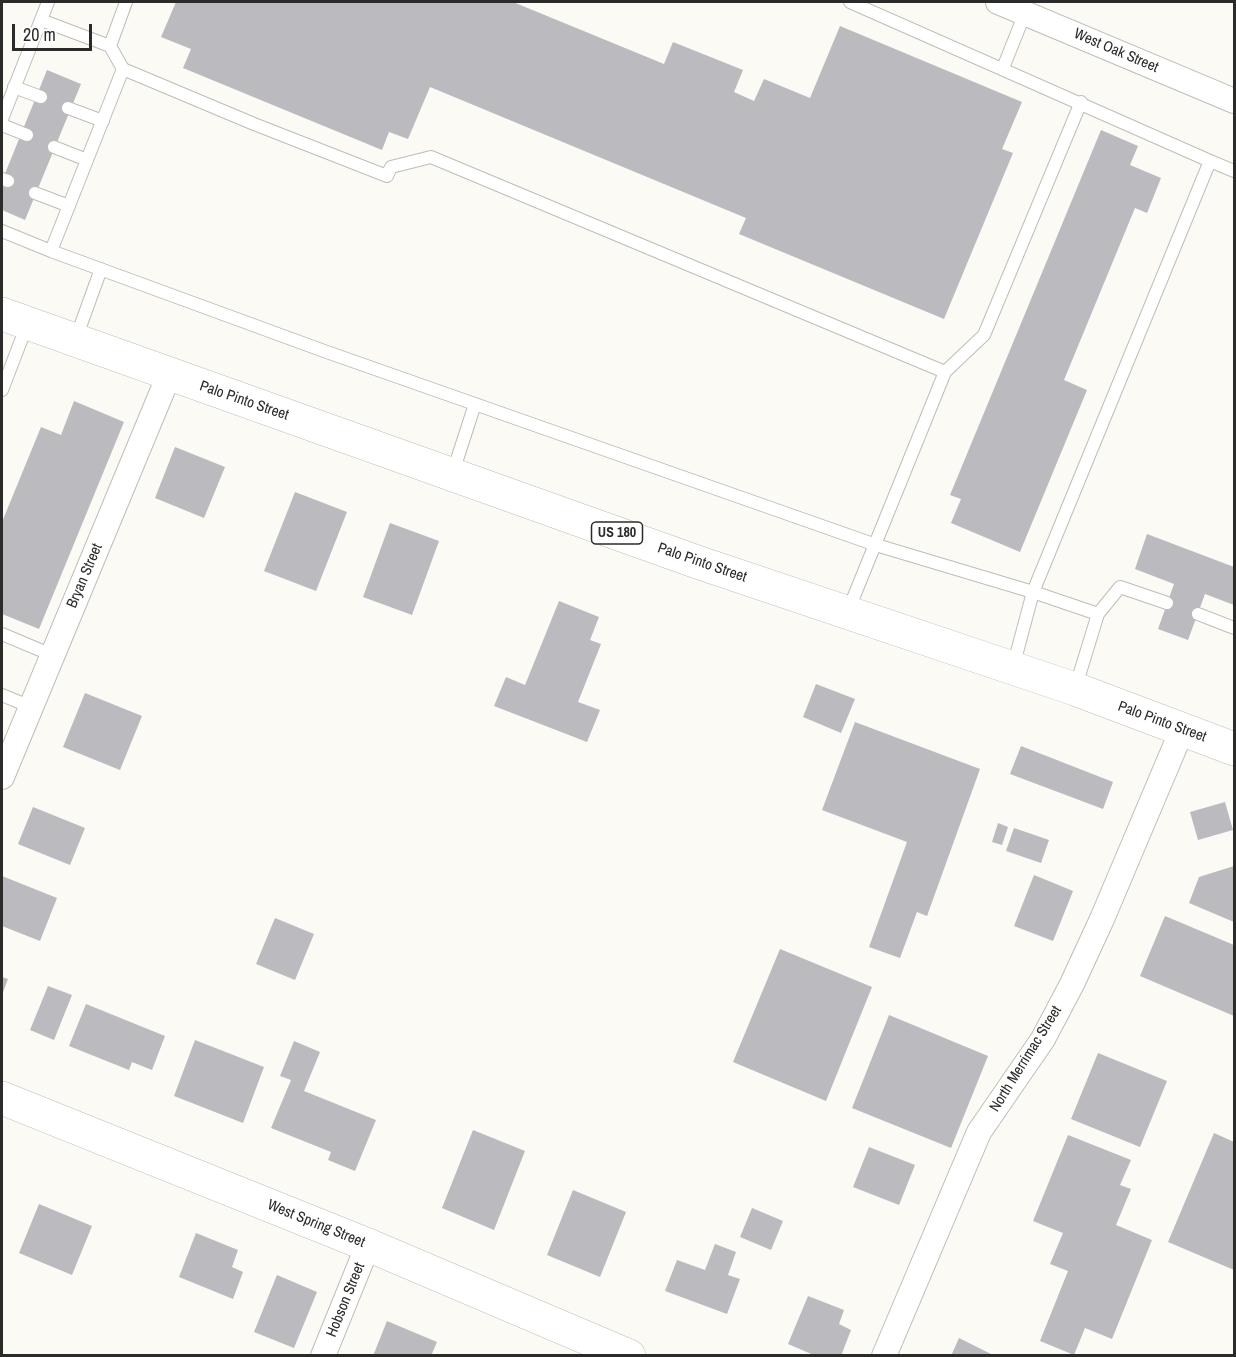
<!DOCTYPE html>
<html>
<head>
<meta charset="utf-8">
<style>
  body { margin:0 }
  #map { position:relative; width:1236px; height:1357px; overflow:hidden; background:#fbfaf5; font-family:"Archivo Narrow",sans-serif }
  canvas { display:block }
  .frame { position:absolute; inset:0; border:3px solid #2b2b29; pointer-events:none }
  .scale { position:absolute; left:12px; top:24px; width:80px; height:27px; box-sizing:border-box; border:3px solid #2b2b29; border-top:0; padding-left:8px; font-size:18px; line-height:21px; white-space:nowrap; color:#2b2b29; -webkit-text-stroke:4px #fff; paint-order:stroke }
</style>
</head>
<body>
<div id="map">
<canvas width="1236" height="1357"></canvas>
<div class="frame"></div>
<div class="scale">20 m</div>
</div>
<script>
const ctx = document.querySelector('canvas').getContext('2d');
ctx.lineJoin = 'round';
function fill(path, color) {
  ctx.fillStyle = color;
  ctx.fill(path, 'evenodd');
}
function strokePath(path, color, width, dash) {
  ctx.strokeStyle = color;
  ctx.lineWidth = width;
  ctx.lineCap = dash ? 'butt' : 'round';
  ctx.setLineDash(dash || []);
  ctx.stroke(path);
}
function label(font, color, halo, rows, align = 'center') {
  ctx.font = font + ' "Archivo Narrow",sans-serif';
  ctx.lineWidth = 4.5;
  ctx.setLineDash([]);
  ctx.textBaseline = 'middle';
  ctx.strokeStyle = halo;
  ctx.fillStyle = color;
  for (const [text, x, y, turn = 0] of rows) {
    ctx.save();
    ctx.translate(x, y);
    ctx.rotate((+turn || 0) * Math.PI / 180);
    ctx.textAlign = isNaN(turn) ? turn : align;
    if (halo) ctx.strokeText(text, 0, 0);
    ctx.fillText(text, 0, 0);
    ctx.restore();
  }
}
fill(new Path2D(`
  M176,2H513L664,64L673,42L743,70L734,92L754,101L764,79L810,98L840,26L1022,102L1002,149L1013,153L944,319L739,234L746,218L430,87L408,139L389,132L382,150L183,68L191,49L161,37Z
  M47,70L81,84L25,220L2,210V181Z
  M1101,130L1138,146L1130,165L1161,178L1147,213L1135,208L1064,380L1087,390L1020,552L951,523L961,499L950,495Z
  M74,401L124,422L39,629L2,614V522L41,427L61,435Z
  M175,447L225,467L204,518L155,498Z
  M295,492L347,512L316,591L264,571Z
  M390,523L439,541L412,615L363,597Z
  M1147,534L1234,567V605L1205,594L1188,640L1158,629L1174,584L1135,569Z
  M559,601L599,617L590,640L601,644L578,702L600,710L587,742L494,706L506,677L525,685Z
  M816,684L855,699L841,733L803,717Z
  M85,693L142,716L120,770L63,747Z
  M855,722L980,769L927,916L917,912L900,958L869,947L907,842L822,810Z
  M1021,746L1113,782L1103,809L1010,774Z
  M1225,802L1233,830L1198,840L1190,812Z
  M33,807L85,828L70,865L18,844Z
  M998,823L1008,827L1002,845L992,842Z
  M1014,828L1049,840L1041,863L1006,851Z
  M1234,866V922L1189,903L1199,877Z
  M1034,875L1073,891L1053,941L1014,926Z
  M2,876L57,898L40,941L2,926Z
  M1165,916L1234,945V1016L1140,976Z
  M275,918L314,934L295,980L256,964Z
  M780,949L872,987L826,1101L733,1062Z
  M2,977L8,979L2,995Z
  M48,986L72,995L54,1040L30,1030Z
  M86,1004L165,1036L152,1070L132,1062L129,1070L69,1046Z
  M889,1015L988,1056L951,1148L852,1108Z
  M195,1040L264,1067L243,1123L174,1096Z
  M294,1041L320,1052L304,1091L376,1120L355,1171L328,1160L331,1152L271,1128L291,1080L280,1076Z
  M1098,1053L1167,1081L1140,1147L1071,1119Z
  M473,1130L525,1151L494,1230L442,1208Z
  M1214,1133L1234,1142V1270L1168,1242Z
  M1068,1135L1131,1160L1120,1185L1131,1189L1116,1225L1152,1240L1112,1339L1085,1328L1074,1355L1040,1341L1068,1271L1050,1264L1063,1233L1033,1221Z
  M869,1147L915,1165L899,1205L853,1187Z
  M573,1190L626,1212L600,1277L547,1255Z
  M39,1204L92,1226L72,1275L19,1253Z
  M752,1208L783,1221L771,1250L740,1237Z
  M196,1233L238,1250L232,1267L243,1272L233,1299L179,1277Z
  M715,1244L736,1252L728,1275L740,1279L727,1314L665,1291L677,1260L705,1270Z
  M277,1275L317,1292L294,1348L254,1332Z
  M808,1296L844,1310L839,1324L851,1330L841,1356H816L788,1344Z
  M387,1321L437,1342L431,1356H373Z
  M959,1338L995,1356H951Z`), '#bbbabf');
const lane = new Path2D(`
  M126,2L110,46L123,69L51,251L324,351L876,545L1033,592L1098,614L1075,689
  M850,2L1210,161L1033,592L1013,667
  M41,20L110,46
  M1003,68L1025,13
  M123,69L254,124L387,176L391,167L431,157L945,372
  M14,87L41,97
  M68,108L103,121
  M2,119L48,2
  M2,125L27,135
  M54,147L87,160
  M1210,161L1234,171
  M2,179L8,181
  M35,193L69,206
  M2,231L51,251
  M76,338L101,269
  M2,390L27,325
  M452,475L475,404
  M848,611L945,372L984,335L1081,102
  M1098,614L1120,587L1167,603
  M1198,614L1234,628
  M2,634L52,655
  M2,695L31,707`);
const street = new Path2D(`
  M998,2L1234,101
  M2,777L169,375
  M323,1356L368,1245
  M884,1356L979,1132L1043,1039L1072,984L1102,919L1182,730`);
const secondary = new Path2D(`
  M2,1098L368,1245L629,1356`);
const primary = new Path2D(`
  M2,314L700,563L1075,689L1234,749`);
strokePath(lane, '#bebdb8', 14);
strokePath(street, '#bebdb8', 26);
strokePath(secondary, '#bebdb8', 34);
strokePath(primary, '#bebdb8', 34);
strokePath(lane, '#fff', 12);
strokePath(street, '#fff', 24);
strokePath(secondary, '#fff', 33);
strokePath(primary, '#fff', 33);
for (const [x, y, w] of [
  [617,533,51]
]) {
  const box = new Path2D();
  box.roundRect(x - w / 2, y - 11, w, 22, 4.5);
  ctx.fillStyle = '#fff';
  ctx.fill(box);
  strokePath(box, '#2b2b29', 1.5);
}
label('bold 14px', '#2b2b29', null, [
  ["US 180",617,533]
]);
label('15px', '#2b2b29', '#fff', [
  ["West Oak Street",1116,51,23],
  ["Palo Pinto Street",244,401,19],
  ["Palo Pinto Street",702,563,19],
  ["Bryan Street",85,576,-67],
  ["Palo Pinto Street",1162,722,20],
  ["North Merrimac Street",1026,1059,-58],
  ["West Spring Street",316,1224,22],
  ["Hobson Street",346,1300,-68]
]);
</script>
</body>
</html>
